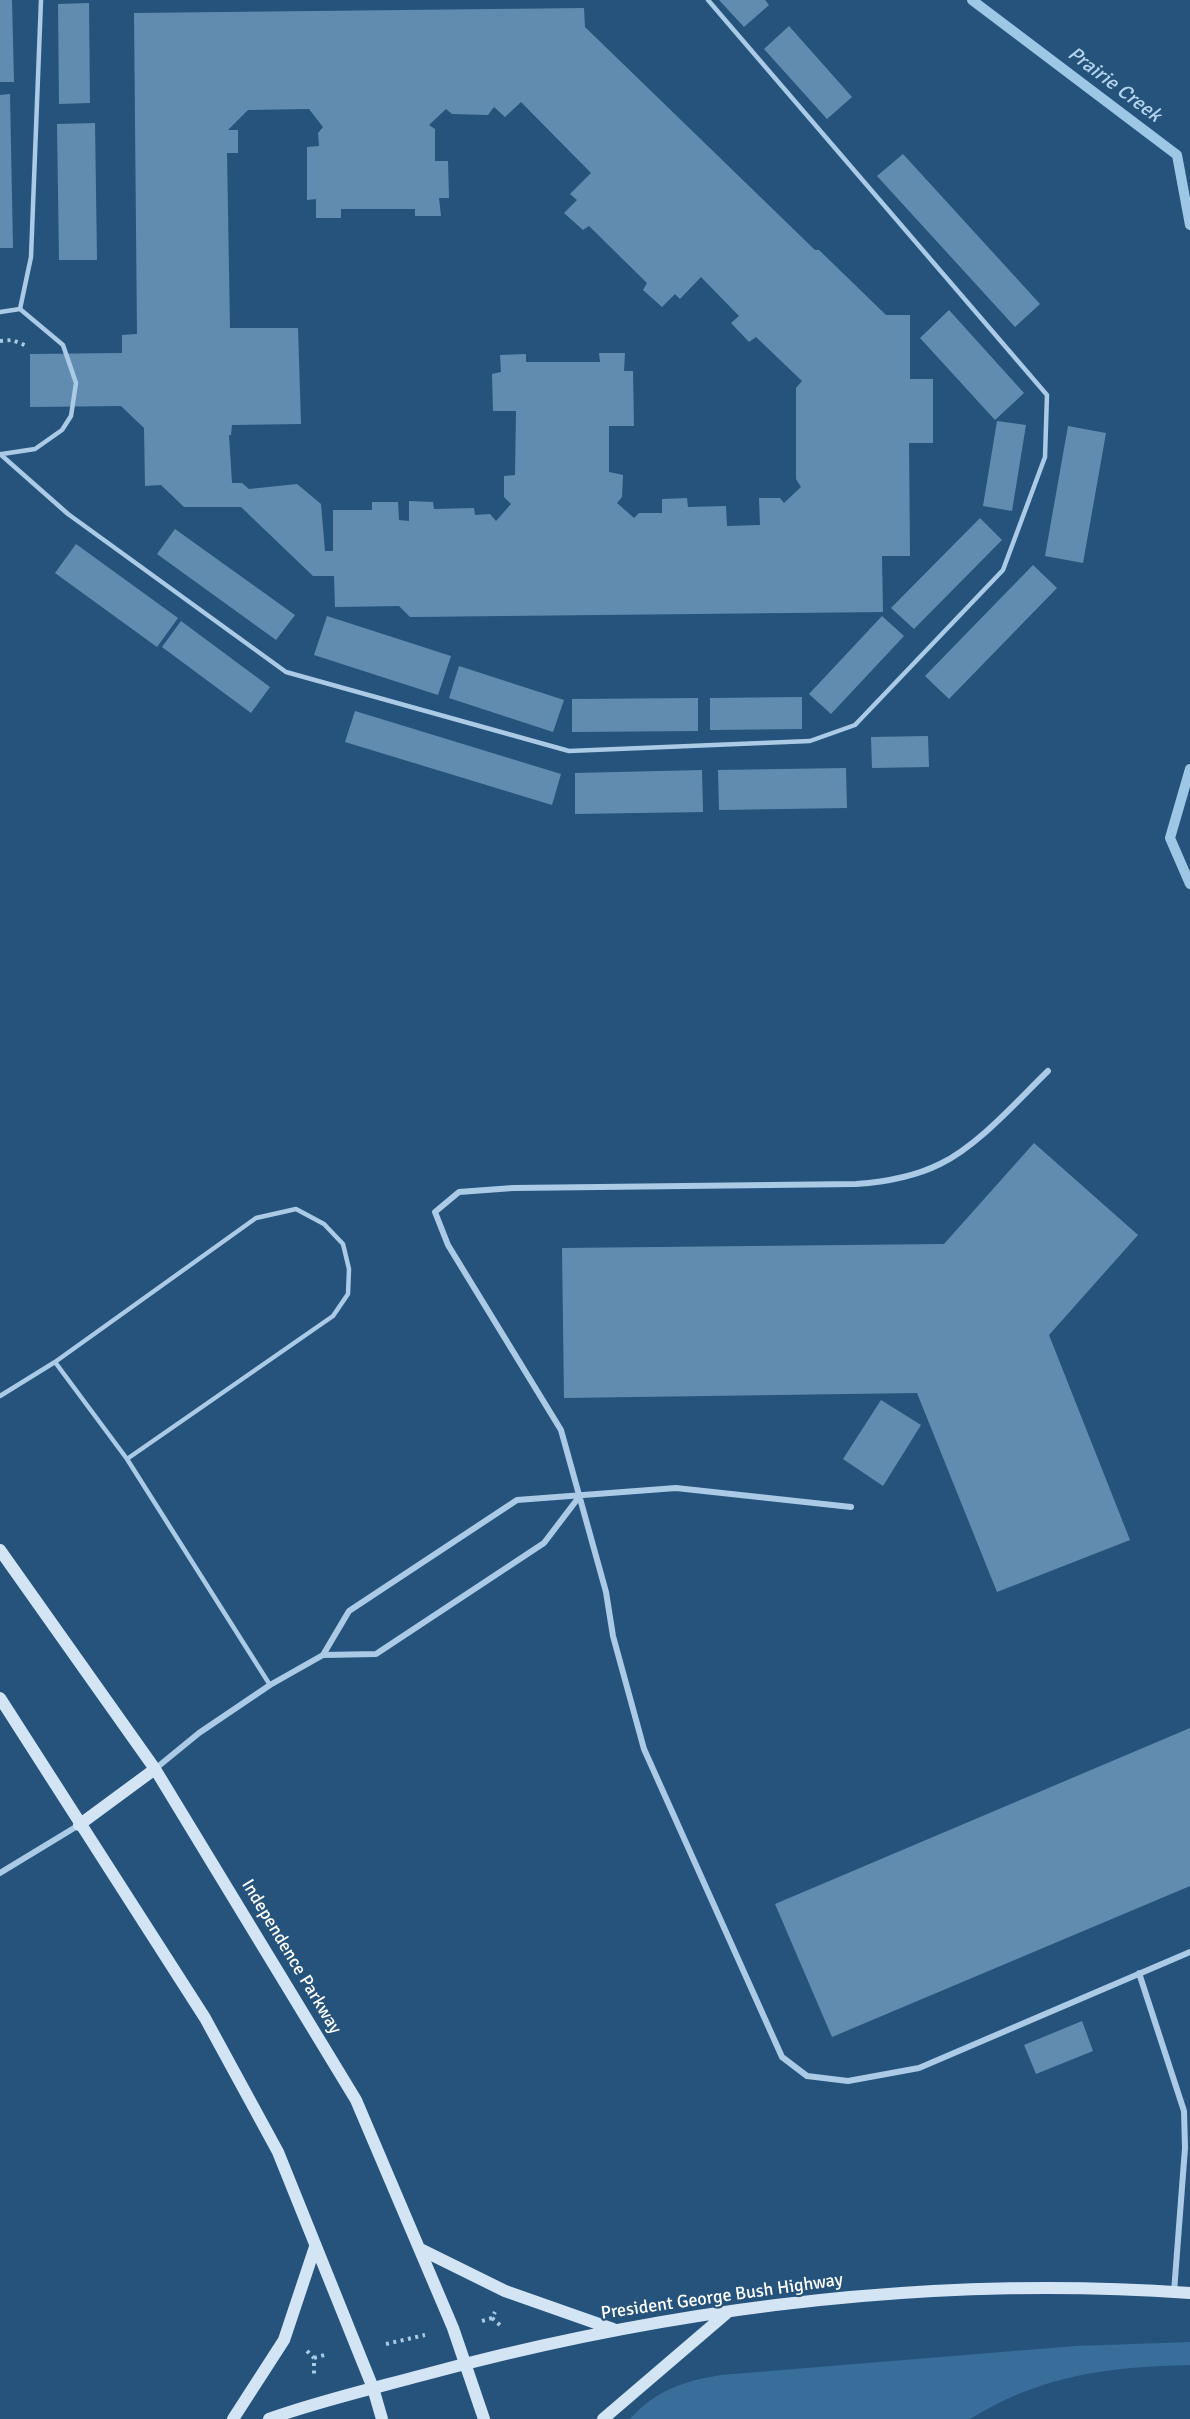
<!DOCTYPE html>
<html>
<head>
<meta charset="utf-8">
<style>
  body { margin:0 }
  canvas { display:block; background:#25537c }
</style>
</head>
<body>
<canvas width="1190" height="2419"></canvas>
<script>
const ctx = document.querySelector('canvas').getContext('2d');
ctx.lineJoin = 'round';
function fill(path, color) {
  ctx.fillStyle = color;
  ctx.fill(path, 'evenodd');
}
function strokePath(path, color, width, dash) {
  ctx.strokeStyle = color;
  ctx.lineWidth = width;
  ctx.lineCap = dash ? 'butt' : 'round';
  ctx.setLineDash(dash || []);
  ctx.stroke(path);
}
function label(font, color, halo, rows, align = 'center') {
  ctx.font = font + ' Signika,sans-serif';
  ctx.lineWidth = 4.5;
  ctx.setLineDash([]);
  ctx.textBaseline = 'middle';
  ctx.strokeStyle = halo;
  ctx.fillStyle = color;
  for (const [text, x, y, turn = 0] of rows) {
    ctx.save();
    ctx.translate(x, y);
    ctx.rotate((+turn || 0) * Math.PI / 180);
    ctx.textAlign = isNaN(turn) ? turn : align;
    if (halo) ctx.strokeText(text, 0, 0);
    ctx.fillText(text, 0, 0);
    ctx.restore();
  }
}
fill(new Path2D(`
  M1190,2342V2365C1108,2367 1041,2375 970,2419H630C656,2390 684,2381 721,2375L1075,2346Z`), '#396d9a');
strokePath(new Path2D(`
  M972,0L1177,155L1190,225
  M1190,769L1170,838L1190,884`), '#9ec6e5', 10);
fill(new Path2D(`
  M0,0H12L14,82H0Z
  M719,0H765L769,5L744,27Z
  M89,3L90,103L59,104L58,4Z
  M584,8L585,27L815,250H819L886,315H910V379H933V443H909L910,556H882L883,612L410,617L399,606L335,607L334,576H313L241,507H184L161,485L145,486L144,428L121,406L30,407V354L122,353V335L137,334L134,13ZM521,102L591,173L570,194L577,200L564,213L583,230L589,226L647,283L643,290L662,307L675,294L680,299L701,277L739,316L731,323L749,342L756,337L802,381L796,388V479L801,487L784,503L780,498H759L760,525L727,526L726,506L688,507L687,498L662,499V513H639L634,518L617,503L622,497L623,475L609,472V426H634L633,371H624L625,353H599L600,362H526V354L500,355L501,372L492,374L493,411H516L515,475L504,476V497L511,504L496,521L490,514L475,515L474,508L434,509L433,502L409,501V521L399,520L398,502H372V510H333V551H325L321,504L297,484L249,489L242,483H232L229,435H231L232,425L301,424L298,328H230L227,153H238V130H228L248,110L309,109L323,127L318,133L319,146L307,147V200L316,199V218H341V209H415V216H441L439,198H449L448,161H435V129L429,125L446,109L452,114L488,115L494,107L505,117Z
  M789,26L852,97L827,119L764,49Z
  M10,94L13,248H0V95Z
  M95,123L97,260H59L57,124Z
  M903,154L1040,304L1015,327L877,176Z
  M949,310L1024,393L995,420L920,338Z
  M997,421L1026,425L1012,511L983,506Z
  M1068,426L1106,433L1083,563L1045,556Z
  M980,518L1002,540L914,629L891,608Z
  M175,529L295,615L276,640L157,554Z
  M76,544L178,618L157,647L55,573Z
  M1033,565L1057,588L949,699L925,676Z
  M327,616L451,656L438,695L314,655Z
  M882,616L904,636L831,714L809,694Z
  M181,621L270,687L251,713L162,647Z
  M459,666L564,700L553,732L449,698Z
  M802,697V729L710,730V698Z
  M698,698V731L572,732V699Z
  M355,711L561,774L552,805L345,742Z
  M928,736L929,767L872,768L871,737Z
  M846,768L847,808L719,810L718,770Z
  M702,770L703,812L575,814V773Z
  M1034,1143L1138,1235L1049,1335L1130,1540L997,1592L917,1393L564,1398L562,1248L944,1244Z
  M881,1400L921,1425L883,1486L843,1459Z
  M1190,1728V1886L832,2037L775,1904Z
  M1082,2021L1093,2051L1036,2074L1024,2045Z`), '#628caf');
strokePath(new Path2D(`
  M0,341L12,340L27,346
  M492,2318L500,2325
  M482,2321L492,2318L495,2312
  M386,2344L425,2335
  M307,2351L314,2358V2378
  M314,2358L328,2354`), '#aacae5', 4, [3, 4.5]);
strokePath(new Path2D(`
  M0,312L20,309L31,257L41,0
  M0,454L68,514L286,672L569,751L810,741L855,725L1003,570L1045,457L1047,395L708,0
  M2,454L35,449L62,430L71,416L76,383L63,345L20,309
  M55,1362L256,1218L296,1209L324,1224L343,1244L349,1269L348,1294L333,1316L127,1459
  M0,1396L55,1362L127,1459L270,1685`), '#aacae5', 4.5);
strokePath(new Path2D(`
  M1048,1071C1017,1101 979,1145 940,1164C914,1177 885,1182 856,1184L513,1188L459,1192L435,1212L448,1245L561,1430L606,1592L613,1636L644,1749L782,2057L807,2076L848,2081L919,2068L1190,1952
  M323,1655L349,1611L517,1500L676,1488L851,1507
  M155,1769L199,1733L270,1685L323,1655L376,1654L544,1543L579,1497
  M0,1873L79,1825
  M1139,1973L1184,2111L1185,2148L1174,2292`), '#aacae5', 6);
strokePath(new Path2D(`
  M0,1550L155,1769L356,2100L453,2328L484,2419
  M0,1698L205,2018L278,2152L373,2388L382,2419
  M79,1825L155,1769
  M420,2249L505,2291L613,2329
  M233,2419L284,2340L315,2247
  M269,2419C319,2401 371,2389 423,2375C671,2308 932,2275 1190,2293
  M603,2419L728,2312`), '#d3e5f5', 12);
label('18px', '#fff', '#25537c', [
  ["Independence Parkway",291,1957,59],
  ["President George Bush Highway",722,2297,-8]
]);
label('italic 20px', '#b5d4ed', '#25537c', [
  ["Prairie Creek",1114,85,37]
]);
</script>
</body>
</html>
